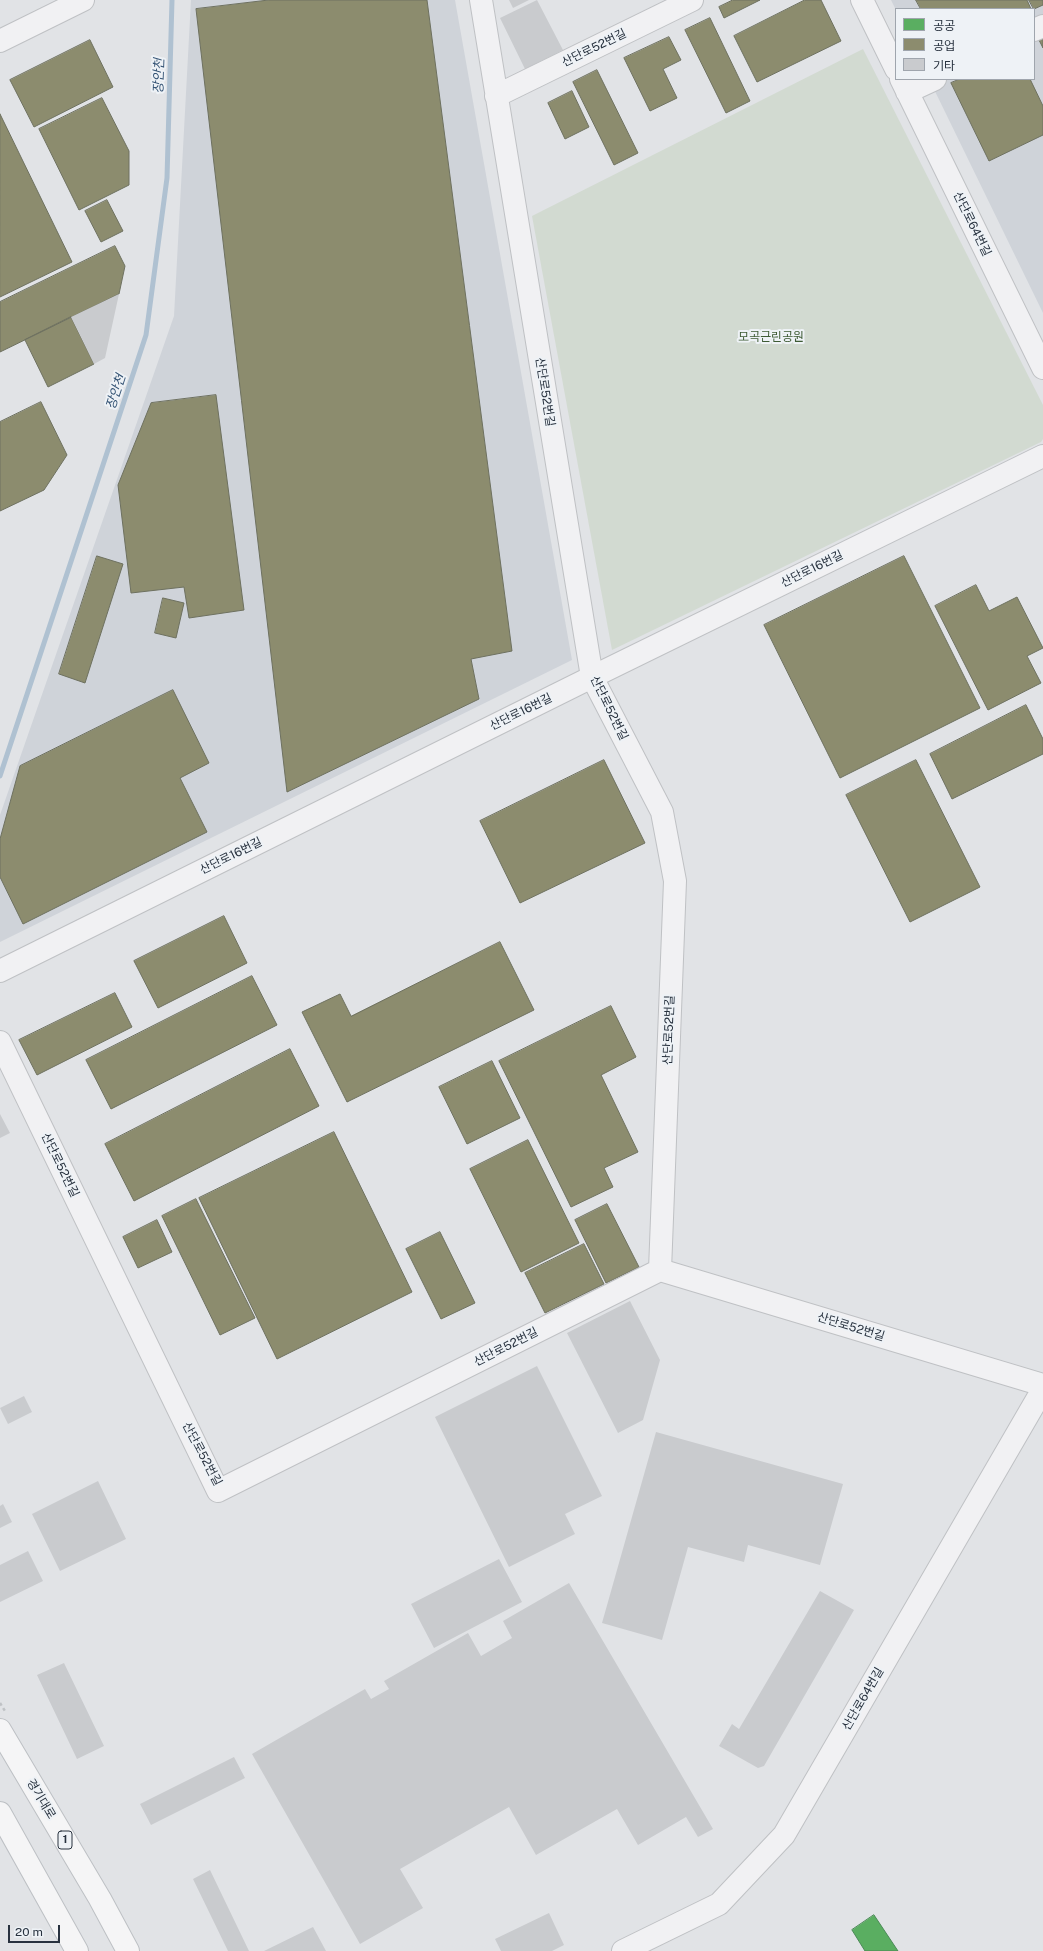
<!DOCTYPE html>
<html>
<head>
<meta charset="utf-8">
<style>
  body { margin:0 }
  #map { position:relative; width:1043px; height:1951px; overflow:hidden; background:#e1e3e6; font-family:"Public Sans","Noto Sans KR",sans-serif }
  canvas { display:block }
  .legend { position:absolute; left:895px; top:8px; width:140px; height:72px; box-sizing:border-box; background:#eef2f6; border:1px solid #9fa5ad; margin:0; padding:5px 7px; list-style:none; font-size:12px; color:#28323f }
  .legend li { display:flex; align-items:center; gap:8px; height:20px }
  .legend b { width:20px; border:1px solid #9fa5ad }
  .scale { position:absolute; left:8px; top:1925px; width:52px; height:18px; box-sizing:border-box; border:2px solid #28323f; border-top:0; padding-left:5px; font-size:12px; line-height:14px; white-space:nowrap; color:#28323f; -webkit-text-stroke:3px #eef2f6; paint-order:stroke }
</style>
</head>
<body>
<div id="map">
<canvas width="1043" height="1951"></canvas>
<ul class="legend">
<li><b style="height:11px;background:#5aae61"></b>공공</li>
<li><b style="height:11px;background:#8c8c6e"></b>공업</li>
<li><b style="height:11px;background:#c9cbce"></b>기타</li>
</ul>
<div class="scale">20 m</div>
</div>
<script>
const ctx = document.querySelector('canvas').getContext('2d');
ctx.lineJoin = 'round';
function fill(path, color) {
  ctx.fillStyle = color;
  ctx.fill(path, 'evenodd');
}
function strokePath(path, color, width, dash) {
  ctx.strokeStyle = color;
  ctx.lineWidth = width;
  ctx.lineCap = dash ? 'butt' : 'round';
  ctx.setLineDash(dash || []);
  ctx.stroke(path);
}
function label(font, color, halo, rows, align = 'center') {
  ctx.font = font + ' "Public Sans","Noto Sans KR",sans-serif';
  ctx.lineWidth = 4;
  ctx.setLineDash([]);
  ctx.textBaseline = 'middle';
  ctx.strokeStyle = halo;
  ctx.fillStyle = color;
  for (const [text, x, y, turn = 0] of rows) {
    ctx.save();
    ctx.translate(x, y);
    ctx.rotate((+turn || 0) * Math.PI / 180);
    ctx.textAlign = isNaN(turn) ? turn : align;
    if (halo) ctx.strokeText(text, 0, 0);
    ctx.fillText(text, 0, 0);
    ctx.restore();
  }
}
fill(new Path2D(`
  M191,0H455L572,660L0,942V815L174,316Z
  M891,0H1043V313L929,79H1034V9L896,10Z`), '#cfd3d9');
fill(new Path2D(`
  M863,49L1043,405V439L1041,442L612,650L532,216Z`), '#d2dad1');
const public = new Path2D(`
  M874,1915L898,1951H865L852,1930Z`);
fill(public, '#5aae61');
strokePath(public, '#4b8957', 1);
const industry = new Path2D(`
  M269,0H427L512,651L471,659L479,699L287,792L196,9Z
  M733,0H760L724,18L719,7Z
  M805,0H821L841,41L757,82L734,36Z
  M916,0H1027L1031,9H921Z
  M1029,0H1043V5L1034,9Z
  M710,18L750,101L726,113L685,30Z
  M669,37L681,60L663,69L677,98L650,111L624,58Z
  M1043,38V48L1039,40Z
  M90,40L113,87L34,127L10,80Z
  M597,70L638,153L614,165L573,82Z
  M960,79H1030L1043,106V135L989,161L951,83Z
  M572,91L589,127L565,139L548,103Z
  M102,98L129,151V185L79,210L39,129Z
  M0,114L72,262L0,297Z
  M107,200L123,231L101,242L85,211Z
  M115,246L125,266L119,294L0,352V302Z
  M71,317L94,364L48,387L25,340Z
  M216,395L244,610L189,618L184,587L131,593L118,485L151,403Z
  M41,402L67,455L44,490L0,511V422Z
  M97,556L123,564L85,683L59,674Z
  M904,556L980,708L840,778L764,625Z
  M976,585L989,611L1017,597L1043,648L1027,656L1041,683L988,710L935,606Z
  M163,598L184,603L176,638L155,633Z
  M173,690L209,763L180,778L207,832L23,924L0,877V839L20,766Z
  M1026,705L1043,739V754L952,799L930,754Z
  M604,760L645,843L520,903L480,821Z
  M916,760L980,887L910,922L846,795Z
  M224,916L247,963L158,1008L134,961Z
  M500,942L534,1010L347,1102L302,1012L340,994L351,1016Z
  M252,976L277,1025L111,1109L86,1060Z
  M115,993L132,1027L37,1075L19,1040Z
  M611,1006L636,1057L601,1075L638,1152L604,1168L613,1187L571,1207L499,1061Z
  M290,1049L319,1106L134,1201L105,1144Z
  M492,1061L520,1118L467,1144L439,1087Z
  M334,1132L412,1292L277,1359L199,1198Z
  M528,1140L579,1243L521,1272L470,1169Z
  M196,1199L255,1318L220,1335L162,1216Z
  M607,1204L639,1267L606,1283L575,1220Z
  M157,1220L172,1252L138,1268L123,1237Z
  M440,1232L475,1303L441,1319L406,1249Z
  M584,1244L604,1284L545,1313L525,1273Z`);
fill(industry, '#8c8c6e');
strokePath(industry, '#6e7160', 1);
strokePath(new Path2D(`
  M0,776L146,335L167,178L172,0`), '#afc1d1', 5);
fill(new Path2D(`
  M509,0H529L513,8Z
  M537,0L563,50L525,69L500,18Z
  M119,294L105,358L94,364L71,317Z
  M0,1114L10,1133L0,1138Z
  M630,1301L660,1360L643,1420L618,1433L567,1333Z
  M537,1366L602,1496L565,1514L575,1534L509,1567L435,1417Z
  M24,1396L32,1412L8,1424L0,1408Z
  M656,1432L843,1484L820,1565L748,1545L744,1562L688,1547L662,1640L602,1623Z
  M98,1481L126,1539L60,1571L32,1514Z
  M3,1504L12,1522L0,1528V1506Z
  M28,1551L43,1581L0,1602V1565Z
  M499,1559L522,1602L434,1648L411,1604Z
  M569,1583L713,1829L698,1837L686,1817L638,1845L617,1809L536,1855L509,1807L400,1869L423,1908L360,1944L252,1754L365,1689L371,1699L389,1689L384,1681L468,1633L481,1656L512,1638L503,1621Z
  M820,1591L854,1610L764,1766L758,1768L719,1746L732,1724L739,1729Z
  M64,1663L104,1746L77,1759L37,1675Z
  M234,1757L245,1778L151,1825L140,1804Z
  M210,1870L249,1951H228L193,1879Z
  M549,1913L564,1945L552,1951H501L495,1939Z
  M313,1927L326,1951H264Z`), '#c9cbce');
const minor = new Path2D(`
  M862,0L896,69
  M1034,30L1043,26
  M0,41L83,0
  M901,79L1043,368
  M907,92L935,79
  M496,96L692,0
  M0,971L592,677L1043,456
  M0,1042L218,1491L660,1270L675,881L662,812L592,677L481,0
  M660,1270L1043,1385
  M623,1951L719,1904L784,1835L1043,1389`);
const major = new Path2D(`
  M0,1730L100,1899L128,1951
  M0,1813L77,1951`);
strokePath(minor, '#bfc1c4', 24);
strokePath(major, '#bdc0c4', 24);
strokePath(new Path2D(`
  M0,1703L5,1711`), '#bfc2c5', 2.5, [3, 3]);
strokePath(minor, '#f1f1f3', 22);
strokePath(major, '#f5f5f6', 22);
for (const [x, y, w] of [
  [65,1840,14]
]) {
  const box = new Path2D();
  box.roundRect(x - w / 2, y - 9, w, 18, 3);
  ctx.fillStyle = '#eef2f6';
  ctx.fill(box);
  strokePath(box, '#28323f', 1);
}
label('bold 11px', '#28323f', null, [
  ["1",65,1840]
]);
label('12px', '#28323f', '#eef2f6', [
  ["산단로52번길",594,48,-26],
  ["산단로64번길",972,224,64],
  ["산단로52번길",545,392,81],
  ["산단로16번길",812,569,-26],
  ["산단로52번길",609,708,64],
  ["산단로16번길",521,712,-26],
  ["산단로16번길",231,856,-26],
  ["산단로52번길",669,1030,-88],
  ["산단로52번길",60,1165,64],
  ["산단로52번길",851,1327,17],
  ["산단로52번길",506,1347,-27],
  ["산단로52번길",202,1454,62],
  ["산단로64번길",863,1699,-60],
  ["경기대로",41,1799,59]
]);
label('12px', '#3e5b35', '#eef2f6', [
  ["모곡근린공원",771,337]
]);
label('italic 13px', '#335273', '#eef2f6', [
  ["장안천",159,76,-88],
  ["장안천",116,392,-72]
]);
</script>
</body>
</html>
